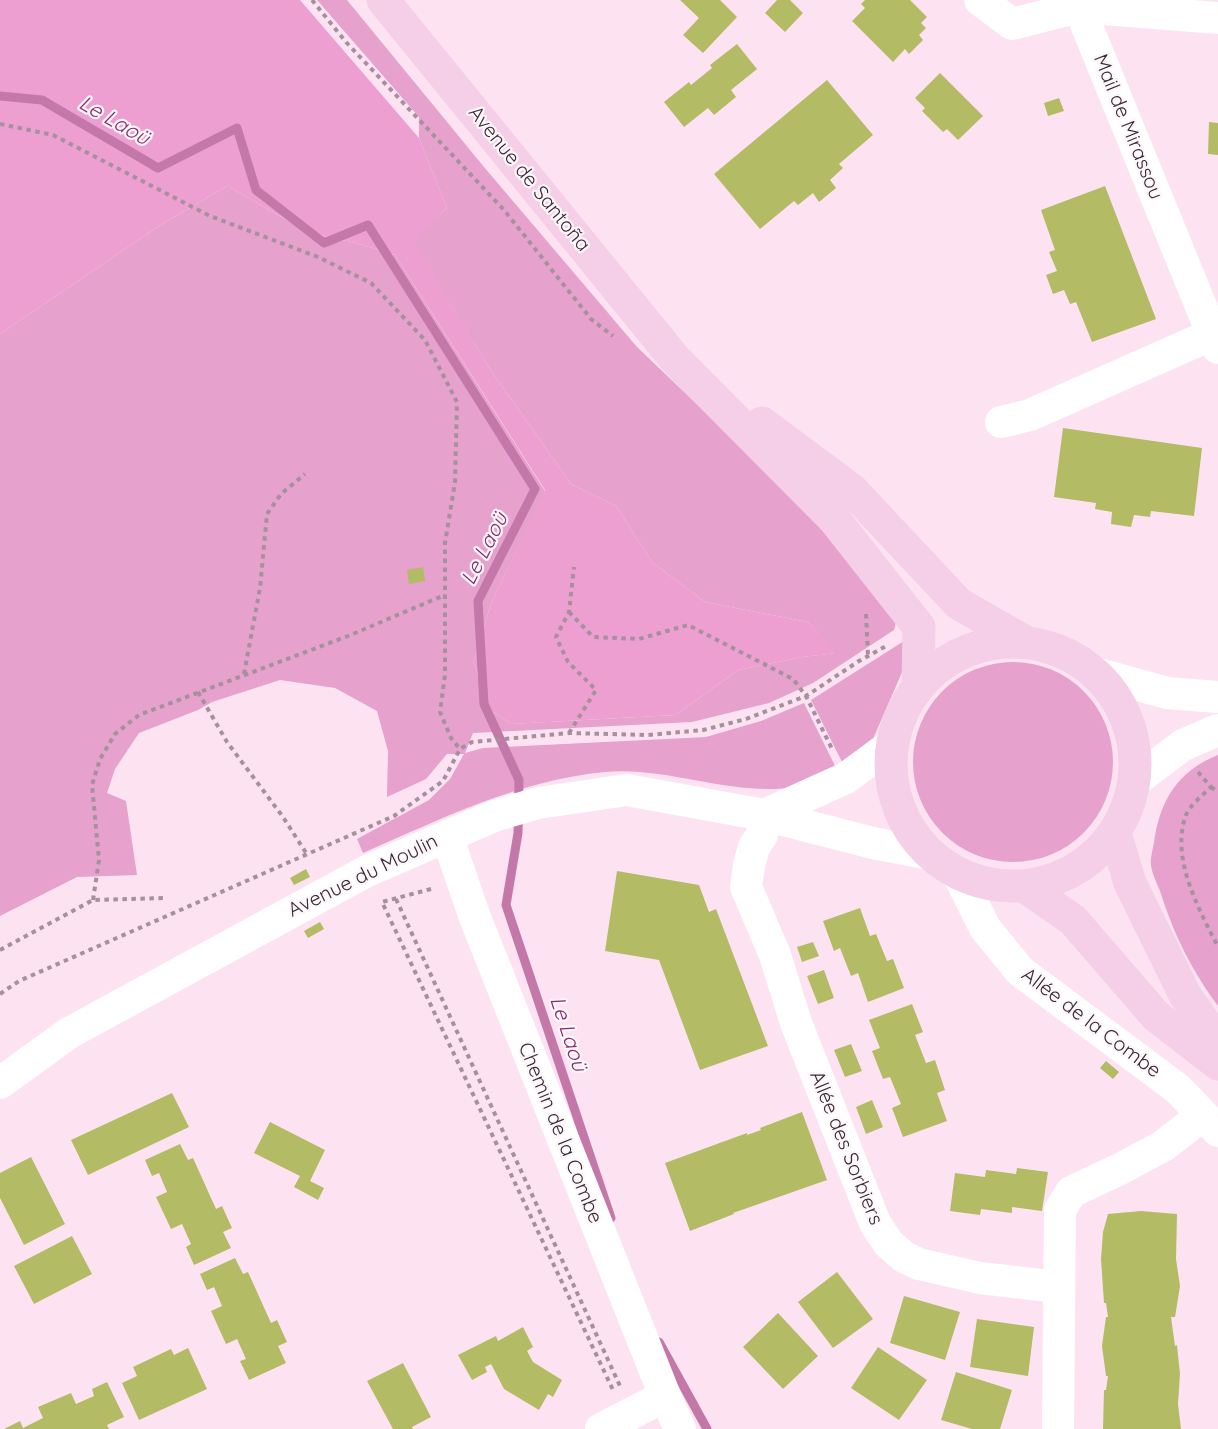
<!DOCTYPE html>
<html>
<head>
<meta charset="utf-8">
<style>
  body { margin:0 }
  canvas { display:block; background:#fde3f2 }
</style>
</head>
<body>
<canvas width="1218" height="1429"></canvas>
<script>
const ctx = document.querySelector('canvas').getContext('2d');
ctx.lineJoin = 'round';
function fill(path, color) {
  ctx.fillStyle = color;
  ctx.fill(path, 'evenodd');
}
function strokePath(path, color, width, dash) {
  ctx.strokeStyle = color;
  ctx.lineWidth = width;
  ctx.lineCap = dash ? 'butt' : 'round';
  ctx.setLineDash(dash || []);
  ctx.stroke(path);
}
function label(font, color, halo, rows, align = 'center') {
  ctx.font = font + ' Quicksand,sans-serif';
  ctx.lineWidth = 4.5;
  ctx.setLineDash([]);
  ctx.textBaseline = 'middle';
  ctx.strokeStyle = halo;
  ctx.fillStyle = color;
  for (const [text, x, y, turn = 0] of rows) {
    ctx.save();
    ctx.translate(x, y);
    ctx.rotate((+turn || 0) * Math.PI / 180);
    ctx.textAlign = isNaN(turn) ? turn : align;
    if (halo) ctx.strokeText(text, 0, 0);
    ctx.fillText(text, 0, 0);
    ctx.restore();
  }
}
fill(new Path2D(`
  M317,0H347L484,167L637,347L766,470L899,610L894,630L813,683L769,703L692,722L473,733L465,753L483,748L706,737L761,721L804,703L838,772C825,777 809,785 795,787C733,797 667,766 605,772C519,780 441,819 363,853L357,839L429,800L450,779L464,754H447L426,779L387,797L388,751L377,711L335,688L280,680L212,702L198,710L139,733L115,769L107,793L126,801L137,875L77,877L0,916V334L159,226L227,186L310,233L356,243L395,255L545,491L492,601L473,662L490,710L511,724L676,715L738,670L802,657L836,653L808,622L705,602L652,562L616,506L571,484L488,366L414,242L447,208L419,138V117Z
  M904,641L903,670L873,739L845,768L811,700Z
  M913 762a100 100 0 1 1 200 0a100 100 0 1 1-200 0Z
  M1218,755V1006C1191,969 1174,935 1160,891C1157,883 1152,874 1151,865C1150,858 1153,849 1154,842C1160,800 1178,771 1218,755Z`), '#e6a1cd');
fill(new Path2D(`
  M0,0H300L419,138L447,208L415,242L488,366L571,484L616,506L652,562L705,602L808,622L837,653L802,657L738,670L676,715L511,724L490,710L473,662L492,601L545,490L395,255L356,243L310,233L227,186L159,226L0,334Z`), '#ed9fd2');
strokePath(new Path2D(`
  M0,96L42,100L158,168L237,128L256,190L324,243L368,225L535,489L478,601L484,704L519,780L518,833L506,905L611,1218
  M659,1342L707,1429`), '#c378a9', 9);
fill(new Path2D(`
  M680,0H720L737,17L703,53L683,35L699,18Z
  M777,0H790L803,13L785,32L765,13Z
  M865,0H910L927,17L921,23L926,28L919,35L923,40L909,54L905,49L893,62L852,21L865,8L861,4Z
  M737,44L757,69L731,90L736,97L714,115L708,108L684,127L664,102L689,82L691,85L712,68L710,65Z
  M940,73L983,116L958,140L947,129L943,132L922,111L925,108L915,98Z
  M827,80L873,135L839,164L843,168L830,180L836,188L819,202L813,193L798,205L794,201L760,229L714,174Z
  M1059,98L1064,111L1048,116L1044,103Z
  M1209,122L1218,123V155L1208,154Z
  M1105,186L1156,319L1092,342L1076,302L1070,304L1064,290L1053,294L1046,275L1057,271L1049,252L1055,250L1041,210Z
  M1063,428L1202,448L1194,516L1151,511L1150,517L1134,515L1131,527L1111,524L1112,512L1095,509L1096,503L1054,497Z
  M423,567L425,581L409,584L407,570Z
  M306,869L310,877L294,885L290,878Z
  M617,871L699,885L709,912L716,909L768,1046L700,1070L659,960L605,951Z
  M860,908L870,936L876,934L887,961L893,959L904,988L868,1002L858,973L851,976L840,948L834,951L823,921Z
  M320,922L324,929L308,938L304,931Z
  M813,942L819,956L802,962L797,947Z
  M824,970L834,998L818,1004L807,976Z
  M912,1004L923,1032L915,1035L926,1063L935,1060L945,1090L937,1093L947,1121L903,1137L892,1108L901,1104L890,1077L883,1079L872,1051L880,1048L869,1020Z
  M851,1044L862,1071L845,1077L834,1050Z
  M1106,1061L1119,1072L1113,1079L1100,1068Z
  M172,1093L189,1127L88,1175L71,1140Z
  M872,1100L883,1127L866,1134L856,1107Z
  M802,1112L827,1180L733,1213L734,1214L690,1231L665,1163L747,1133V1135L761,1130L760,1128Z
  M270,1122L325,1150L310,1181L324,1188L318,1200L294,1187L300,1176L254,1153Z
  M180,1144L188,1160L193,1158L216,1209L222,1206L232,1228L223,1232L231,1248L194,1265L186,1247L191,1244L182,1224L171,1229L156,1197L167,1192L159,1173L152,1176L145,1160Z
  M31,1157L65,1224L24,1245L0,1198V1173Z
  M1017,1168L1048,1172L1042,1211L1012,1207V1213L981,1209L980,1215L950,1211L955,1173L985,1177L986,1170L1016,1174Z
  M1141,1211L1177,1214L1176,1259L1180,1286L1175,1317H1171L1175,1346L1177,1345L1180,1374L1178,1404L1181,1429H1103L1104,1390H1106L1108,1376H1106L1102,1346L1106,1317H1108L1106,1303H1104L1101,1259L1103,1232L1108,1214Z
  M72,1236L92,1274L34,1304L14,1266Z
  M235,1258L243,1274L248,1272L271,1323L277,1320L287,1342L278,1346L286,1363L249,1380L240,1361L246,1359L237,1339L226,1344L211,1311L222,1306L214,1287L207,1290L200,1274Z
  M837,1272L873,1319L833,1348L798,1302Z
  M904,1296L960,1312L945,1360L890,1343Z
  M778,1313L818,1356L783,1389L743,1347Z
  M977,1319L1034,1327L1028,1376L970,1367Z
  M523,1327L533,1347L527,1351L533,1362L562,1380L553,1397L548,1394L539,1410L504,1389L491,1364L485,1367L487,1372L472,1380L458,1355L496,1336L498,1341Z
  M878,1347L927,1380L899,1420L851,1388Z
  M188,1348L207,1389L139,1420L122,1383L137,1376L133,1367L171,1349L174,1355Z
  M403,1363L431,1417L412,1427L413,1429H393L367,1381Z
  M956,1372L1012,1390L1000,1429H972L941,1420Z
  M107,1382L124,1417L107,1425L109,1429H4L20,1421L23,1428L43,1418L38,1407L71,1393L76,1404L94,1396L92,1389Z`), '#b3bb64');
strokePath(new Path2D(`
  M312,0L346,42L504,210L591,319L613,336
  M0,124L53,135L210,216L318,257L371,283L425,340L457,402L455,482L445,543V675L440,712L451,738L460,749
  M569,612L593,637L639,639L688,625L793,679L806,696L833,751
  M866,614L868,656
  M244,674L260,588L267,514L281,494L305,474
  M198,692L227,742L283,817L308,856
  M569,733L596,690L568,662L556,637L569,612L574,567
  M1198,772L1211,787C1203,795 1190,805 1186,815C1170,858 1199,909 1218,947
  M1211,787L1218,792
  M431,889L382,902L613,1390
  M396,899L620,1386
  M93,900L99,860L92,785L100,759L115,734L139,715L348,636L445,595
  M0,950L93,900L163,898
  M0,994L19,981L394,816L443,781L460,749L472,742L569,733L648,735L703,730L746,719L806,696L859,661L888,645`), '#a5919d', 4, [4.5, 4.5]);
strokePath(new Path2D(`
  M980,0L1012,24L1079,7L1218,348
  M1078,0L1079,7L1218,18
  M1001,422L1030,415L1213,334
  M1095,673L1167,693L1218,697
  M1135,781L1183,745L1218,730
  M764,815L762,835L754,847L749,865L746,887L775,955L796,1023L875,1223L888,1243L904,1257L919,1264L980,1278L1058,1287
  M764,815L846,778L892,744
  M447,836L474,915L665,1396L680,1429
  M958,874L985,928L1020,971L1178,1089L1218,1131
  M0,1083L69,1033L367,871L494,816L538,803L627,790L764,815L873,843L930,854
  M601,1429L665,1396
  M1058,1429L1060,1210L1071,1192L1120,1169L1163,1146L1203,1115`), '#fff', 32);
strokePath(new Path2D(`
  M383,0L675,359L834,519L919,627L918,686
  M762,423L852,490L959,604L1024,641
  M891 764a122 122 0 1 1 244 0a122 122 0 1 1-244 0Z
  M1115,833L1130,883L1185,995L1218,1042
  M1024,886L1073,920L1156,1016L1218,1064`), '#f5cee7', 33);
label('20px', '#382b33', '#fdf6fa', [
  ["Mail de Mirassou",1128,127,68],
  ["Avenue de Santoña",529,179,51],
  ["Avenue du Moulin",363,876,-26],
  ["Allée de la Combe",1091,1023,37],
  ["Chemin de la Combe",560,1133,68],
  ["Allée des Sorbiers",846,1148,68]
]);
label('italic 21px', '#852c6b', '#fdf6fa', [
  ["Le Laoü",114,121,30],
  ["Le Laoü",485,549,-63],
  ["Le Laoü",568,1034,72]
]);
</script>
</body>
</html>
